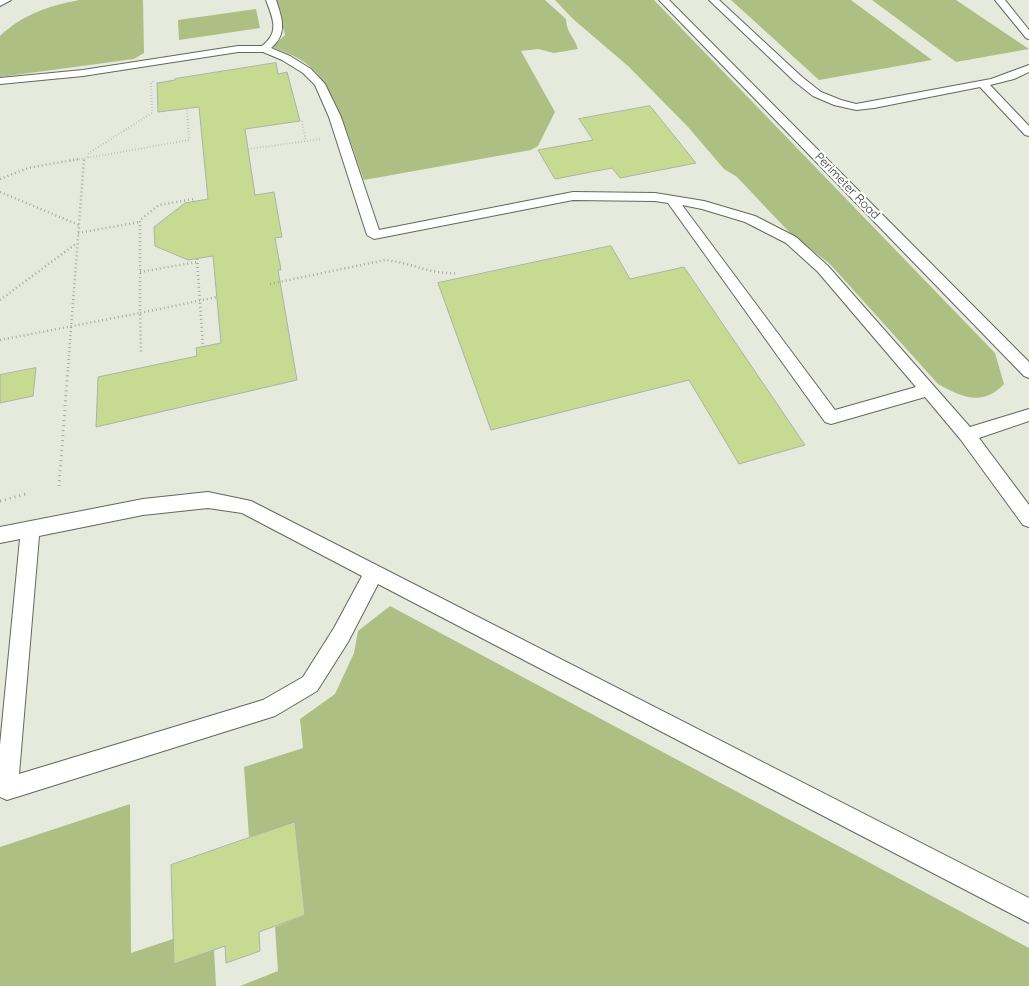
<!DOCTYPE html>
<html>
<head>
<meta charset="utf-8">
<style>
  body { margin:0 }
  canvas { display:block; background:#e5eadc }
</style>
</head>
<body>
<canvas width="1029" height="986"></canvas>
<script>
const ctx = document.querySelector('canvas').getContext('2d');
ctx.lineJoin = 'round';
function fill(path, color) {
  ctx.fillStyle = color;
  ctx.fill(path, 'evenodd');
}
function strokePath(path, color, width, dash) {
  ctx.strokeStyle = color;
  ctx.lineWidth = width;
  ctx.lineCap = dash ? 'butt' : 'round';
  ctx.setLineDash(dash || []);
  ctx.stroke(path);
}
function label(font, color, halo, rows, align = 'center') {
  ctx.font = font + ' Quicksand,sans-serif';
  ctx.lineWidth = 4.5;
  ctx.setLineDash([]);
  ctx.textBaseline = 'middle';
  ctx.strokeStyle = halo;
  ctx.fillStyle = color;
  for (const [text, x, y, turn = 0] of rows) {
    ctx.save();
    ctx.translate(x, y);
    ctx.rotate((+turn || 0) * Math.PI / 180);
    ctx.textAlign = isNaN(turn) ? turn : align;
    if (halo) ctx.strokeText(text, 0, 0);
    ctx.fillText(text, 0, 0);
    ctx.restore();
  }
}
fill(new Path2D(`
  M79,0H143L144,53L134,59L0,77V36C23,14 49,6 79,0Z
  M276,0H545L566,19C567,34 574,36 578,49L554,53L538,49L521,51L555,112L538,146L531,150L364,180C353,151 337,93 315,71C303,59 288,53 272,47L285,35Z
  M555,0H654L995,353L1004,384C983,407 961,397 938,384L830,264L789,232L737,177L724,169L688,127L628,66L573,19Z
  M731,0H851L932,60L819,80Z
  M872,0H956L1029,49L956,62Z
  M256,9L260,28L179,40L178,20Z
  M390,606L1029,948V986H240L278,971L275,927L305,915L295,823L249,837L244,767L303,748L300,719L335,694L354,653L358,631Z
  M130,804L131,953L173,939L174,964L214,950L216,986H0V847Z`), '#aebf83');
const building = new Path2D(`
  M276,63L278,74L287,72L300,121L245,129L255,195L274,192L282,237L275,238L281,270H278L297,380L96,427L98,377L197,356L196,348L221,343L213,256L188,260L155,246L154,227L185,203L208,199L199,107L158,112L157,83L175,80V79Z
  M650,106L696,163L620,178L612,168L555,179L538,150L593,140L579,119Z
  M611,246L630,279L684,267L805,445L739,464L689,380L491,430L438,283Z
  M36,368L33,396L0,403V375Z
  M295,822L305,915L259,932L260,951L226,963L225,946L174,964L171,865Z`);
fill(building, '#c6db91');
strokePath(building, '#adb2a5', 1);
const service = new Path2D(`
  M0,0H11L0,6Z
  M266,0H276C282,18 288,34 271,48L290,56L311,69L325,84L341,117L379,230L573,192L655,193L704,201L755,216L796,237L828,266L970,427L1029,409V421L979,438L1029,505V527L1023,525L961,440L925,397L831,424L825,422L668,203L655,201L573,200L374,239L367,235L329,117L315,85L303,73L282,60L263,52H238L83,76L0,84V78L83,70L238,46H262C280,32 273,19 266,0ZM682,205L702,209L745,222L786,243L818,272L916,387L835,410Z
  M659,0H669L1029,362V378L1024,376Z
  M709,0H719L802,77L821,92L841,100L856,104L991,79L1029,65V72L1014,79L990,85L1029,126V136L1025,135L980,87L874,108L856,110L834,105L813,96L794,81Z
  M995,0H1005L1029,30V39L1026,38Z
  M208,492L251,501L1029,898V923L378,584L348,642L317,691L275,716L7,800L0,797V745L20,539L0,543V527L143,499ZM208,508L242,513L362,576L334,628L303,677L263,700L19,774L39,536L143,515Z`);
strokePath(service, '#64685c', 2);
strokePath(new Path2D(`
  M302,121L306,141
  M248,149L322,139
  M88,157L89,153L152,113L151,83L154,81
  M70,161L189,140L187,109
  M84,161V158`), '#a7aa9f', 2, [0.5, 2.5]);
strokePath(new Path2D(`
  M0,179L28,168L78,159
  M0,192L79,225
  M194,202V199L159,205L140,220V313L217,297
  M78,233L140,222
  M197,259L203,347
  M140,272L197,262
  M270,284L385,260C409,262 432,275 457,273
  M0,300L77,243
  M0,340L140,313L141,353
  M68,368L84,159`), '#a7aa9f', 2.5, [1, 3]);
strokePath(new Path2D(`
  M59,486L68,367
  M0,501L26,494`), '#a7aa9f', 3, [1, 4]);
fill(service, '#fff');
label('12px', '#343530', '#fff', [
  ["Perimeter Road",847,186,46]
]);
</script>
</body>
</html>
